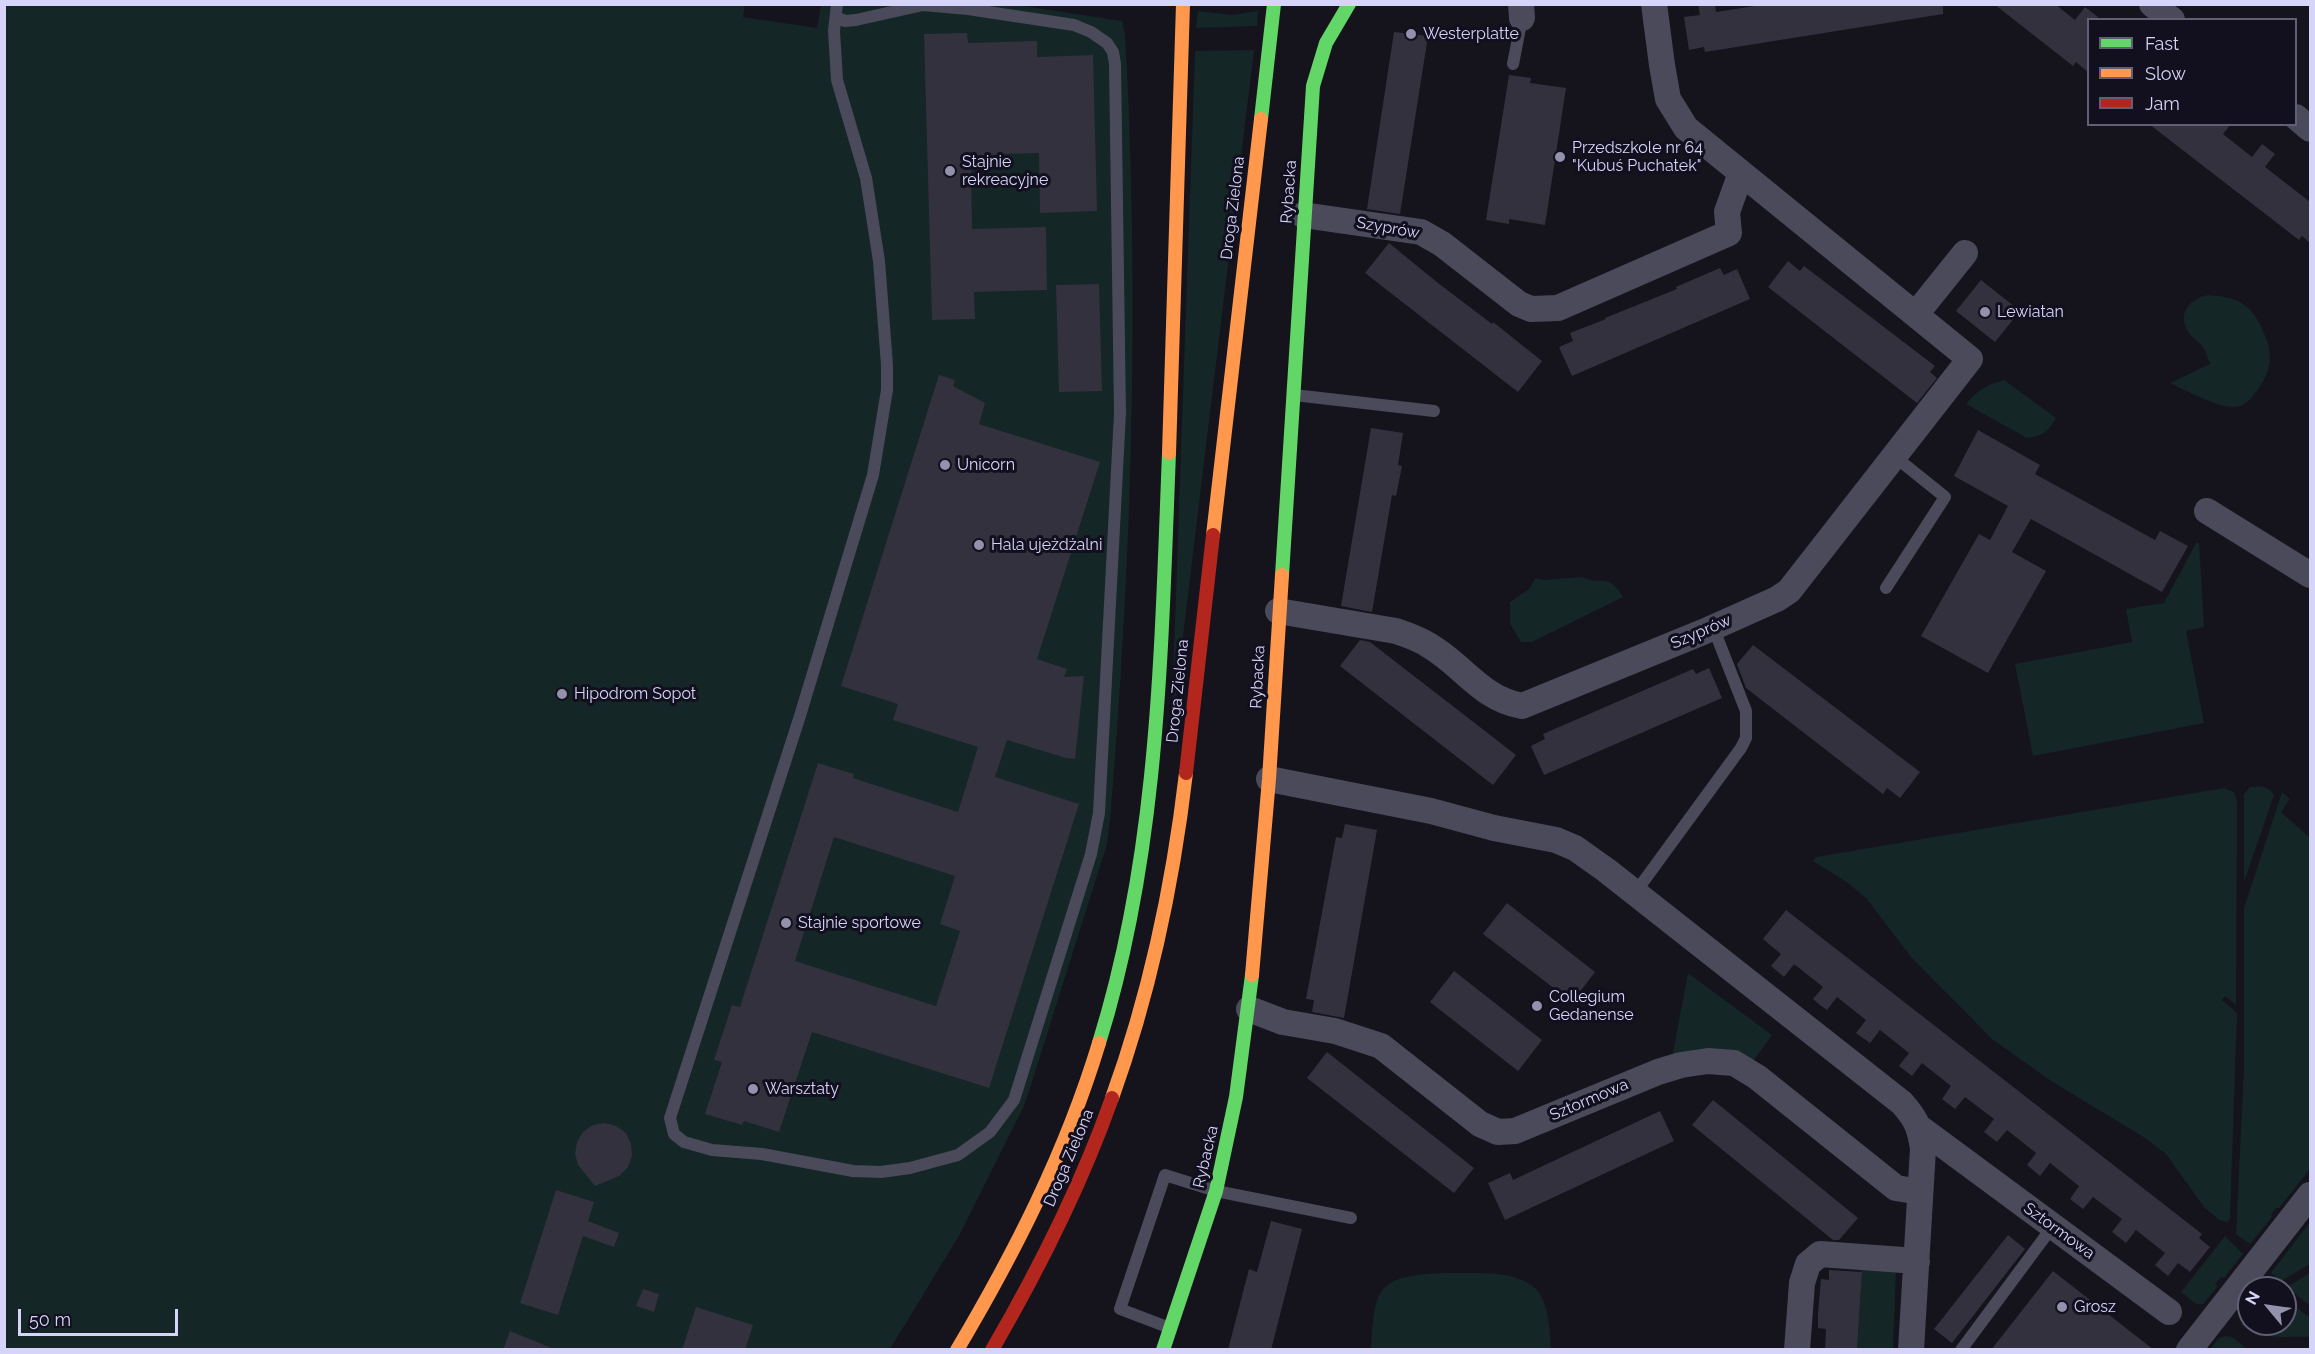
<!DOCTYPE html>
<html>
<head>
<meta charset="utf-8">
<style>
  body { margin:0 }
  #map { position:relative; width:2315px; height:1354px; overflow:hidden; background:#15141c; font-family:Raleway,sans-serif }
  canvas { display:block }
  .frame { position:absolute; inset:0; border:6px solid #d7d4f9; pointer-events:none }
  .legend { position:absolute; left:2087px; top:18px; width:210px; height:108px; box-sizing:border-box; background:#12101f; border:2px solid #615e76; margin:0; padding:8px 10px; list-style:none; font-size:18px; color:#d7d4f9 }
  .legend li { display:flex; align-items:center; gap:12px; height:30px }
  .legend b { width:30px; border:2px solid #615e76 }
  .north { position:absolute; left:2237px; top:1276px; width:60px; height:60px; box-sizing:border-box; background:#12101f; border:2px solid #615e76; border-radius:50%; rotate:299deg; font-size:16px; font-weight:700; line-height:24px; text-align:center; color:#d7d4f9 }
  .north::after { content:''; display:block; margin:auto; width:21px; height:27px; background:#9391ac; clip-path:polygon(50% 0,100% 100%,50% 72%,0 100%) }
  .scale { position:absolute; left:18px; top:1309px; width:160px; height:27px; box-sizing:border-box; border:3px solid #d7d4f9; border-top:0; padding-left:8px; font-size:18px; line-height:21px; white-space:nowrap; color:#d7d4f9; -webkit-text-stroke:4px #12101f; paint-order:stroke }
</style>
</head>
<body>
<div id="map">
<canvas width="2315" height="1354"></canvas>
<div class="frame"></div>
<ul class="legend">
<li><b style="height:8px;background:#63d668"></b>Fast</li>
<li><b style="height:8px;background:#ff974d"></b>Slow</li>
<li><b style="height:8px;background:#b3261e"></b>Jam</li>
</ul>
<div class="north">N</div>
<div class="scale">50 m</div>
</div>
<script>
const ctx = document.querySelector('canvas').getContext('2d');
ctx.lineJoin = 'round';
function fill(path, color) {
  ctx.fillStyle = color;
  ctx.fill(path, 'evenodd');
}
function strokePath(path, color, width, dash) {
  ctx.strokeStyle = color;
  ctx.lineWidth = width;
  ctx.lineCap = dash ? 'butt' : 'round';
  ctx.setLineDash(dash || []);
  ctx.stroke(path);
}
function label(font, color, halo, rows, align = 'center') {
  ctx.font = font + ' Raleway,sans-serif';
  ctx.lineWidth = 6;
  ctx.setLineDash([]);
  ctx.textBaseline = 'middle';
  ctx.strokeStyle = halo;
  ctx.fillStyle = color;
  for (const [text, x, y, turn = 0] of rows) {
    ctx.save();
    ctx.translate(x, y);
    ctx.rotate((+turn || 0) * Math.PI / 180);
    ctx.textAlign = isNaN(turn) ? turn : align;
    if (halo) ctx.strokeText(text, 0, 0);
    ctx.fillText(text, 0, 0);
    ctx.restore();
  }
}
fill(new Path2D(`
  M745,4L743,17L817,28L821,5L1011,4L1122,21L1125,34C1140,294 1132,560 1110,820L1107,844L1025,1104L960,1234L890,1349H5L4,5Z
  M1198,11L1231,15L1258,11L1257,26L1196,28Z
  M1254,50L1171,735L1195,51Z
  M2208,295C2219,296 2233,297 2243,304C2253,311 2257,318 2262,329C2275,356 2272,372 2253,396C2248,402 2242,407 2234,407C2216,407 2187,391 2170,383L2210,364C2208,358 2206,351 2202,346C2198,341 2192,338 2189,333C2176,314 2189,299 2208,295Z
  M2004,380L2056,418C2048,431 2044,436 2027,438L1966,404C1976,391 1988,384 2004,380Z
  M2196,543H2199L2204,627L2186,631L2204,723L2033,756L2015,664L2132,642L2126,609L2164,603Z
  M1582,577C1603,587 1607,571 1623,597L1532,642H1521L1510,624V602L1529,589L1536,578L1543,580Z
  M2250,787C2260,786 2269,786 2274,795L2244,882V794Z
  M2224,788L2234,792L2237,801L2236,1005L2225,996L2222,1000L2237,1013L2230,1218L2228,1222L2219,1220L2204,1207L2166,1154L2145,1138L2051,1081L1992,1039L1911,957L1866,898L1848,883L1813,861L1816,857Z
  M2282,792L2290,799L2281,812L2310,838V1169L2279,1208H2276L2271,1215L2272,1217L2250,1244L2236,1234L2244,1067V908Z
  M1688,973L1772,1035L1754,1060L1720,1051L1672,1058Z
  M2310,1222V1264L2281,1281L2271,1273Z
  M2225,1236L2243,1254L2224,1278L2221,1277L2215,1284L2218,1286L2203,1304H2196L2181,1292Z
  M1862,1267L1896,1269L1893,1349L1857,1350Z
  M1441,1273C1468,1274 1514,1268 1535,1288C1549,1301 1550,1331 1551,1349H1371C1375,1287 1376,1277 1441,1273Z
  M2310,1273V1306L2287,1287Z
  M2285,1298L2310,1318V1337C2284,1336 2262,1341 2241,1324L2249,1314V1324H2285Z
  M2226,1336L2232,1337L2247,1349H2210L2219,1338Z`), '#142626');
fill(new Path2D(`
  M1698,4H1715L1716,12L1768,4H1943V14L1705,52L1704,47L1689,50L1684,17L1700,15Z
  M1994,4H2055L2075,20L2085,7L2098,17L2097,20H2088V72L2076,62L2073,66Z
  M1394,32L1428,36L1400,214L1367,209Z
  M967,33L968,43L1037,41V57L1093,55L1097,211L1040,213L1039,153L998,154L999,162H971L972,229L1046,227L1047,290L974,292L975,319L932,320L924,34Z
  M1509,75L1531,78L1530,83L1566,88L1545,225L1509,219V224L1486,220Z
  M2149,124H2231L2223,134L2252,157L2262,144L2275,154L2265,167L2310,202V243L2302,236L2299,240Z
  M1389,243L1438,283L1492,324L1493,322L1542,361L1518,392L1365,273Z
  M1788,261L1800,271L1804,266L1935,366L1930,372L1937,378L1917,403L1768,287Z
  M1720,268L1724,275L1737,269L1750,299L1572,376L1559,347L1573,341L1570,333L1606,319L1605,318L1677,289L1676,287Z
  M1981,280L2020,311L1995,342L1956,311Z
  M1099,284L1102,391L1059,392L1056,285Z
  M939,375L955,380L953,386L985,403L979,424L1100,462L1037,659L1067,669L1064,677L1084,676L1075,759L1066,758L1007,740L995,777L1079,804L989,1088L812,1032L779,1132L744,1121L742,1125L705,1114L722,1062L714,1060L732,1005L740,1007L818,763L854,774L853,778L958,812L978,747L893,720L898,704L841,686ZM834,837L955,876L940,924L960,931L936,1006L795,961Z
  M1371,428L1403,433L1398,465L1402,466L1396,496L1392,495L1372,612L1341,606Z
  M1978,430L2040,465L2035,474L2155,540L2160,531L2188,546L2162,592L2031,519L2012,552L2046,571L1988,673L1921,636L1979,534L1990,540L2008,506L1954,476Z
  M1360,640L1370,642L1516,755L1493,785L1340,666Z
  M1753,645L1920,772L1900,798L1887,788L1883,794L1746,688L1737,664Z
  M1709,668L1722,698L1544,775L1531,746L1545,739L1543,734L1693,669L1696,674Z
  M1345,824L1377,830L1344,1018L1312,1012L1314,1000L1306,999L1336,837L1342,838Z
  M1507,903L1595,972L1572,1002L1483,934Z
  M1786,910L2202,1234L2199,1238L2210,1247L2190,1272L2178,1263L2168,1276L2155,1265L2165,1253L2136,1230L2126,1243L2112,1232L2122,1219L2093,1197L2083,1209L2070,1199L2079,1186L2050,1163L2040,1176L2027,1165L2036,1153L2007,1130L1997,1142L1984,1132L1994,1119L1965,1097L1955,1109L1942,1099L1951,1086L1922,1063L1912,1076L1899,1066L1909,1053L1880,1030L1870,1043L1856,1033L1866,1020L1837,997L1827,1010L1820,1005L1813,999L1823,987L1794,964L1784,977L1771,966L1781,954L1763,939Z
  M1454,971L1542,1040L1518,1071L1430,1002Z
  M1327,1052L1474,1168L1454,1193L1307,1078Z
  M1713,1100L1858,1218L1839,1240H1833L1692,1125Z
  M1660,1111L1674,1141L1505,1220L1488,1183L1510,1173L1513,1180Z
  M605,1123L616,1126L626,1133L631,1144L632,1156L628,1167L619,1176L595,1186L578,1165L575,1154L577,1142L583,1132L593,1125Z
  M556,1190L594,1202L588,1221L619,1233L614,1247L583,1236L558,1315L520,1303Z
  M1271,1221L1302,1229L1271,1350H1228L1249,1269L1257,1272Z
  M2008,1235L2025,1249L1952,1343L1934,1329Z
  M1829,1270L1862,1272L1857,1350H1825L1826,1329L1818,1328V1313L1821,1279L1829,1280Z
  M2053,1271L2154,1350H1991Z
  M643,1289L659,1294L654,1312L636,1306Z
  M696,1307L753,1325L745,1350H682Z
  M510,1331L554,1349V1350H503Z`), '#33313e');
strokePath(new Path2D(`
  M836,17L845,21L856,20L923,5L968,9L1074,25L1091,32L1107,43L1113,52L1115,64L1120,413L1099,813L1091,854L1014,1100L990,1132L958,1155L910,1168L881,1172L853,1171L762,1154L712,1150L684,1142L674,1134L670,1118L799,719L873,475L887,390V365L879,261L866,178L837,80L834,31L837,4
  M1513,64L1522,18
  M1294,395L1434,411
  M1886,588L1945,497L1894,456
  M1635,893L1741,748L1746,738V711L1713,627
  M1170,1328L1120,1309L1165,1175L1216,1191L1351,1218
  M1961,1350L2053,1226`), '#4a4a5b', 12);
strokePath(new Path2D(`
  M1521,4L1522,18
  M2152,4L2172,20
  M2296,117L2310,129
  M1303,215L1421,232L1442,244L1519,304L1531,309L1558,308L1729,233L1727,212L1741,173
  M1916,314L1965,253
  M2207,511L2310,575
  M1278,611L1396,631C1408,635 1420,639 1430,646C1464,666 1480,698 1522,706L1703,632L1777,599L1789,591L1970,359L1686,128L1668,99L1662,65L1654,4
  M1269,779L1431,811L1494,828L1556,840L1575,848L1606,870L1902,1103C1916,1119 1920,1127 1923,1149L1911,1350
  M1249,1009L1283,1022L1335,1031L1381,1046L1480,1124L1498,1132L1515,1131L1658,1072L1681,1065L1708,1061L1734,1063L1757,1077L1896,1188L1920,1192
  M1920,1128L2169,1312
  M1797,1350L1802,1283L1808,1264L1820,1254L1917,1261
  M2189,1350L2310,1195`), '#4a4a5b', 26);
strokePath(new Path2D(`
  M1261,119L1274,4
  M1282,575L1313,86L1326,43L1349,4
  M1099,1043C1159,850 1161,653 1169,453
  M1163,1350L1216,1191L1236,1097L1252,975`), '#63d668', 14);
strokePath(new Path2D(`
  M1169,453L1183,4
  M1213,535L1261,119
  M1252,975L1269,779L1282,575
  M1112,1098C1150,993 1173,884 1186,773
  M957,1350C1015,1252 1066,1152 1099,1043`), '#ff974d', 14);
strokePath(new Path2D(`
  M1186,773L1213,535
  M992,1350C1039,1269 1081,1186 1112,1098`), '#b3261e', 14);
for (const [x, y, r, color] of [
  [1411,34,6,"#9391ac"],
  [1560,157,6,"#9391ac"],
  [950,171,6,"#9391ac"],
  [1985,312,6,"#9391ac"],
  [945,465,6,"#9391ac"],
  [979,545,6,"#9391ac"],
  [562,694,6,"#9391ac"],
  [786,923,6,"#9391ac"],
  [1537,1006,6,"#9391ac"],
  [753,1089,6,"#9391ac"],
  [2062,1307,6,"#9391ac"]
]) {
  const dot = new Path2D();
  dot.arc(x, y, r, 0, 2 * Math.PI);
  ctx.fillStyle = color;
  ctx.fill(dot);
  strokePath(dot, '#12101f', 2);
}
label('16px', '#d7d4f9', '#12101f', [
  ["Westerplatte",1423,34],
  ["Przedszkole nr 64",1572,148],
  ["\"Kubuś Puchatek\"",1572,166],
  ["Stajnie",962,162],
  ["rekreacyjne",962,180],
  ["Lewiatan",1997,312],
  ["Unicorn",957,465],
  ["Hala ujeżdżalni",991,545],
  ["Hipodrom Sopot",574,694],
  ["Stajnie sportowe",798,923],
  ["Collegium",1549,997],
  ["Gedanense",1549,1015],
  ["Warsztaty",765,1089],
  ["Grosz",2074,1307]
], 'left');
label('16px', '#d7d4f9', '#12101f', [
  ["Rybacka",1289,192,-86],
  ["Droga Zielona",1233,208,-83],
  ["Szyprów",1388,228,10],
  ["Szyprów",1701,632,-23],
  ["Rybacka",1258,677,-87],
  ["Droga Zielona",1178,691,-84],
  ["Sztormowa",1589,1100,-23],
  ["Rybacka",1206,1157,-77],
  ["Droga Zielona",1069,1158,-67],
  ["Sztormowa",2059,1231,36]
]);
</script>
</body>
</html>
